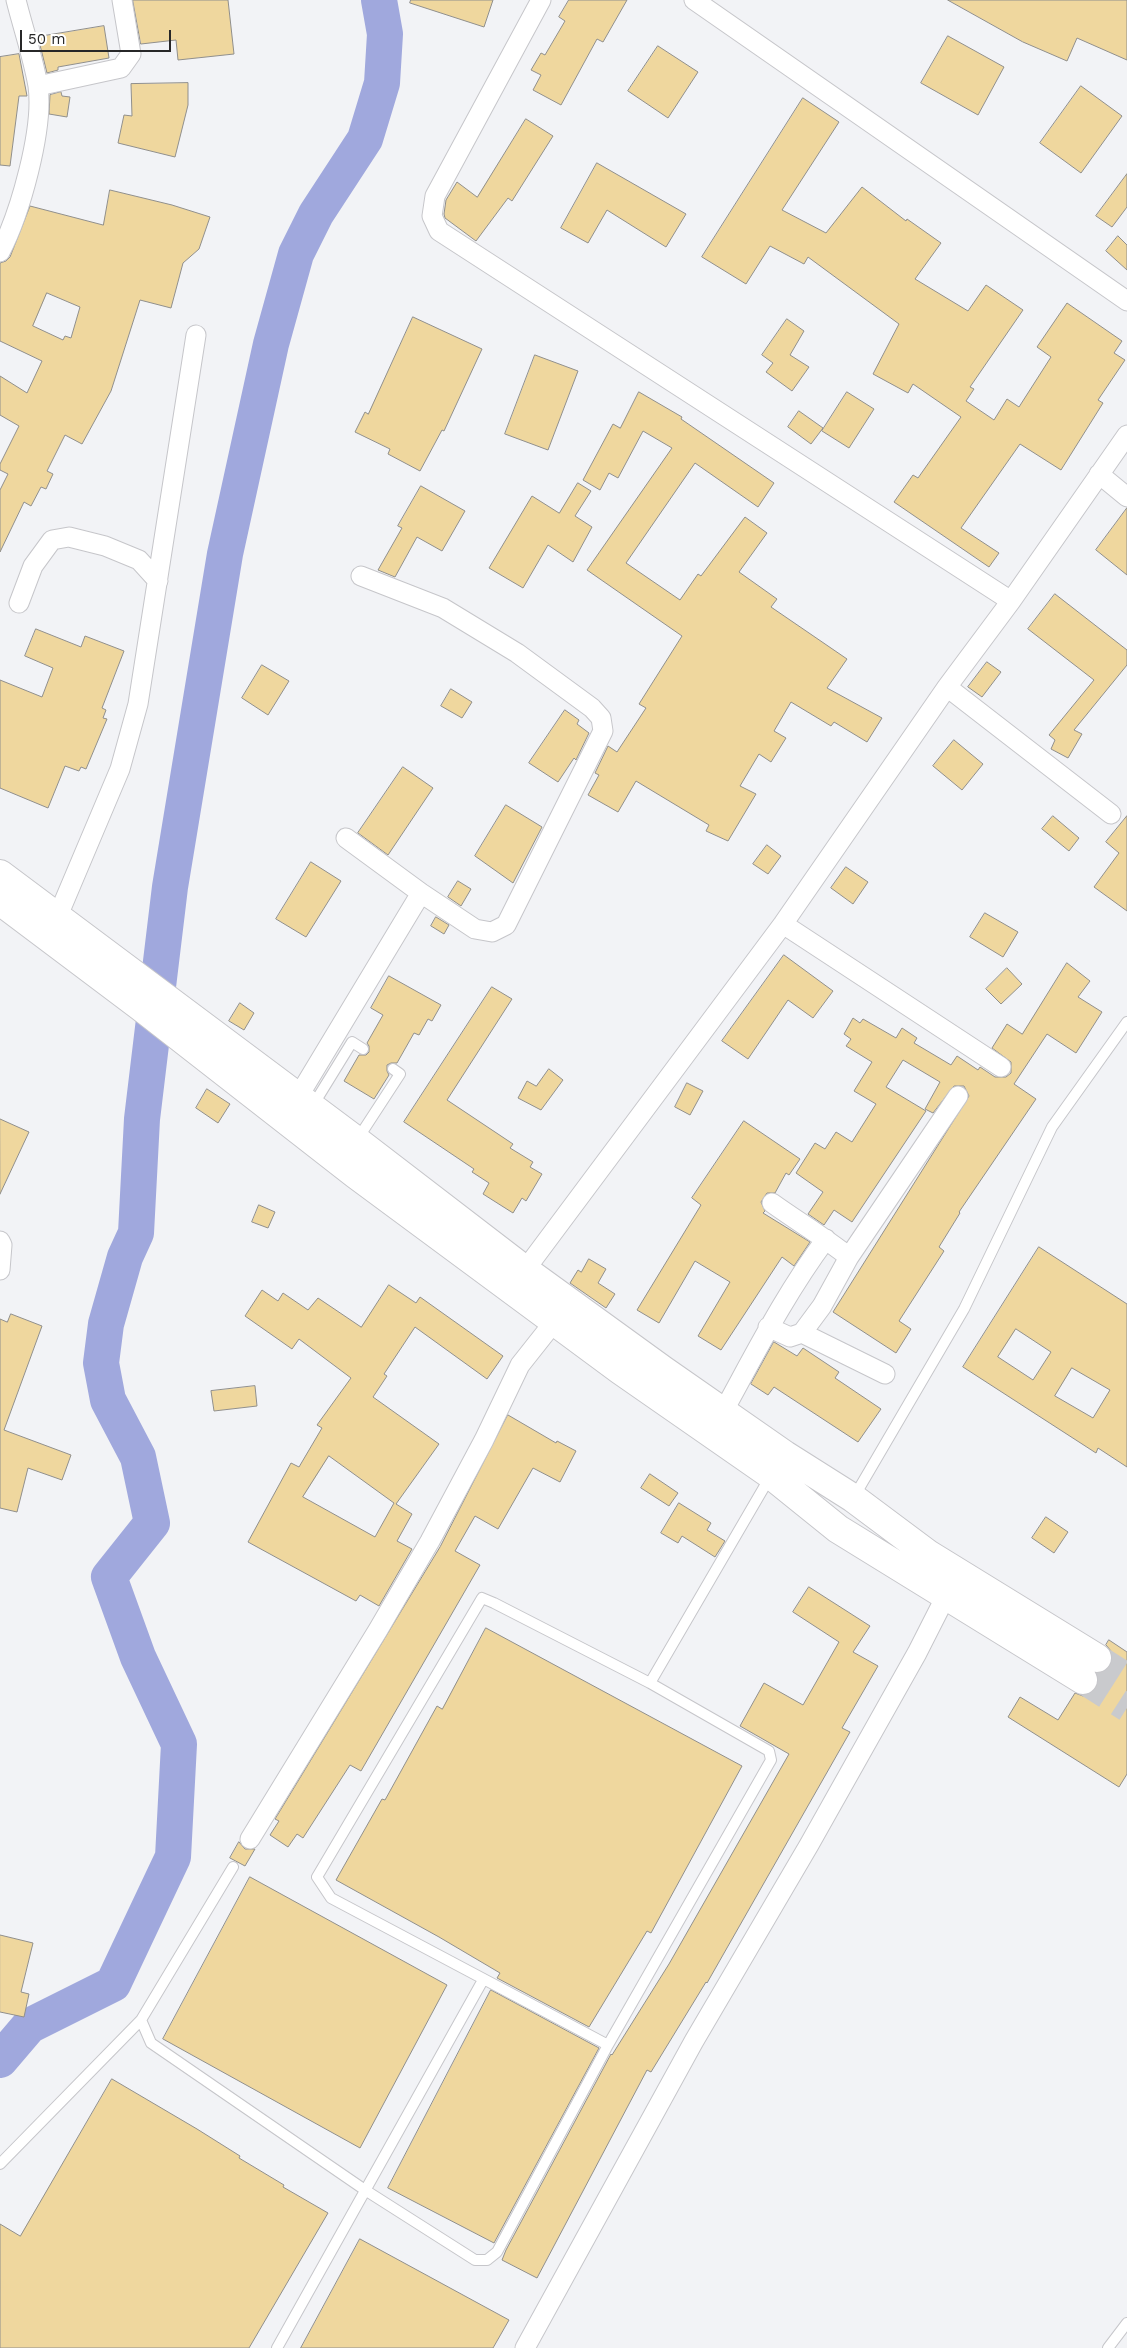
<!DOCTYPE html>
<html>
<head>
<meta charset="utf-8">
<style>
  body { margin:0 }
  #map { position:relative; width:1127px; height:2348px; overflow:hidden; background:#f2f3f6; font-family:"Work Sans",sans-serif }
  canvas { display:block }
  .scale { position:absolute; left:20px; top:30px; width:151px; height:22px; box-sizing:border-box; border:2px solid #272728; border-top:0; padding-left:6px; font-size:15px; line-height:18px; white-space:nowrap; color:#272728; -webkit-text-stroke:4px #fff; paint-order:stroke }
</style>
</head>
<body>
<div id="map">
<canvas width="1127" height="2348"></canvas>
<div class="scale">50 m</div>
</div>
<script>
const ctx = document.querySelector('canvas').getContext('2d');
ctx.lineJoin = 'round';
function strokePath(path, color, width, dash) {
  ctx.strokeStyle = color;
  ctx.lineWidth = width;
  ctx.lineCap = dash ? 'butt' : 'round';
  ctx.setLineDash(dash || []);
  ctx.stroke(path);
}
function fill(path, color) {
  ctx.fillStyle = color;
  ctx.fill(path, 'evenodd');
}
strokePath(new Path2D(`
  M0,2060L29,2026L113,1984L173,1857L179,1744L138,1657L109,1577L152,1523L138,1457L108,1400L101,1363L106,1324L125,1257L136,1233L142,1119L170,887L225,554L271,344L296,254L316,214L365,139L382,83L385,34L379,0`), '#a0a8dd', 36);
const building = new Path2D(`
  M133,0H228L234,54L178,60L176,40L141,44Z
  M411,0H493L484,27L410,3Z
  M569,0H627L603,42L597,39L561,105L533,90L541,75L531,70L541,53L545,55L565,21L559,17Z
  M948,0H1127V60L1077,38L1067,61L1023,42Z
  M104,26L109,58L58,67V70L47,73L38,37Z
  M948,36L1004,67L978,115L921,83Z
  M658,46L698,72L668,118L628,91Z
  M19,54L27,96H19L10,166L0,165V57Z
  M188,83V105L175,157L118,143L124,115L132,116L131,84Z
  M1081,86L1122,116L1081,173L1040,143Z
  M61,92L62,96L70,97L67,117L49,114L50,95Z
  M803,98L839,122L782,210L826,233L862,187L906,221L907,219L941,243L915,279L968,311L986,285L1023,310L970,387L974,389L966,401L994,420L1007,399L1019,407L1051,357L1037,347L1067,303L1122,341L1114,353L1125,360L1098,400L1103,403L1061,470L1020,444L961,528L999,553L989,567L894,502L913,475L918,478L961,417L913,384L908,393L873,374L899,324L808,257L804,264L770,246L746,284L702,257Z
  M526,119L553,136L512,201L508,198L476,241L445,218L444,214L446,200L457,182L477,197Z
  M597,163L686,214L666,247L607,210L588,243L561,228Z
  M1127,174V207L1112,227L1096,216Z
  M110,190L172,205L210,217L199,249L183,263L171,308L140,300L111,391L82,444L65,435L47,471L53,474L46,489L41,487L31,506L24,502L0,552V490L8,474L0,470V464L19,426L0,415V376L27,393L42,361L0,341V263L6,261L10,257L30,206L103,225ZM47,293L80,307L71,338L65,336L63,340L33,326Z
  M1118,236L1127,245V270L1106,251Z
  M413,317L482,349L444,431L442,430L420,471L388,454L390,449L355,432L365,412L368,414Z
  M787,319L804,331L790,355L809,367L792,391L766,372L773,363L762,355Z
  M535,355L578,371L548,450L505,434Z
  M639,392L682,417L681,419L774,483L758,507L695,463L626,563L680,600L698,574L701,576L745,517L767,533L739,572L777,599L771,607L847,659L827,688L882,718L867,742L834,722L831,726L791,702L774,731L786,738L771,762L759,754L740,786L756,794L728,841L706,831L709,825L636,781L618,812L588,795L599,775L595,773L608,746L617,752L646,708L639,704L682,636L587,570L672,448L643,431L618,478L609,473L600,490L583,480L613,424L620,428Z
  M847,392L874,409L849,448L822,431Z
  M799,411L823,428L811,444L788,427Z
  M578,483L591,491L575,516L592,527L573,562L548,545L523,588L489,568L532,496L559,513Z
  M421,486L465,511L442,551L417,537L395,577L378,570L402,528L398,526Z
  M1127,508V575L1096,550Z
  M1055,594L1127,650V665L1074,730L1082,734L1068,758L1051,749L1055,740L1049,735L1094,680L1028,629Z
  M36,629L81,647L85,636L124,651L102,708L106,710L103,718L107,719L86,769L81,767L79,771L65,766L48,808L0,788V680L42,697L53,668L25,656Z
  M987,662L1001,672L982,697L968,687Z
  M262,665L289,681L268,715L242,698Z
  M451,689L472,702L462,718L441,706Z
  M565,710L579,720L577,724L589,733L576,760L574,758L558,782L529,763Z
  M954,740L983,764L962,790L933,766Z
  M403,767L433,788L388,855L358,833Z
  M506,805L542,827L513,883L475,856Z
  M1053,816L1079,838L1069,851L1042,829Z
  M1127,816V911L1094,887L1119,853L1106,842Z
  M767,845L781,856L768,874L753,864Z
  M311,862L341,881L306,937L276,919Z
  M846,867L868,882L853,904L831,888Z
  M458,881L471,889L461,906L448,897Z
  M985,913L1018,932L1003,957L970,937Z
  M436,917L449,925L444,934L431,926Z
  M784,955L833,991L813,1018L788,1000L748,1059L722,1041Z
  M1067,963L1090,981L1078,997L1102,1012L1076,1053L1047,1034L1014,1084L1036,1099L959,1212L960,1213L939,1247L944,1251L899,1321L911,1329L896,1353L833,1312L969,1096L964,1086H954L933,1113L925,1109L940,1082L903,1060L886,1087L926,1111L852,1222L834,1210L824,1225L808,1214L823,1192L796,1173L815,1143L825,1149L836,1132L852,1142L876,1104L854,1091L872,1062L846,1046L851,1039L844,1034L853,1018L860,1023L863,1019L896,1038L902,1028L917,1038L914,1043L951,1065L957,1056L978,1070L980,1067L995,1077H1006L1011,1073V1062L992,1048L1007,1024L1022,1034Z
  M1007,968L1022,984L1001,1004L986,989Z
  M389,976L441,1005L432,1021L428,1019L419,1035L414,1033L397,1063H391L387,1065V1071L389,1075L374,1099L344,1081L359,1055H366L369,1052V1046L367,1043L383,1015L371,1008Z
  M492,987L512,999L447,1100L513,1144L510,1148L533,1162L530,1167L542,1174L526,1201L522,1198L513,1213L483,1194L489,1183L472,1172L474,1169L404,1122Z
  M240,1003L254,1013L244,1030L229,1021Z
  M549,1069L563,1080L541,1110L518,1098L527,1081L536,1086Z
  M687,1083L703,1091L690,1115L675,1107Z
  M207,1089L230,1104L218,1123L196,1108Z
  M0,1119L29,1132L0,1194Z
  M744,1121L800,1159L789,1175L786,1173L775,1193H767L761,1202L765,1211L763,1213L810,1242L794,1266L782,1257L721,1350L698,1336L730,1282L695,1261L659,1323L637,1310L701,1205L692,1198Z
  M259,1205L275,1212L268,1228L252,1222Z
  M1039,1247L1127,1304V1467L1098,1448L1096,1453L963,1367ZM1016,1329L1051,1352L1033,1380L998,1357ZM1072,1368L1110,1390L1093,1418L1055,1396Z
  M589,1259L606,1269L598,1283L615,1294L606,1308L570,1283L578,1270L581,1272Z
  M389,1285L416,1303L420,1297L503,1356L487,1379L415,1327L384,1374L387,1376L373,1397L439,1444L396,1504L412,1514L397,1541L412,1549L379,1606L360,1595L356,1601L248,1542L291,1463L299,1467L322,1428L317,1425L351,1378L299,1339L292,1349L245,1316L262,1290L278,1301L283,1293L308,1310L318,1298L361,1327ZM329,1456L394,1503L375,1537L303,1497Z
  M11,1314L42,1326L4,1430L71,1455L62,1480L28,1468L17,1512L0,1508V1319L7,1322Z
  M774,1342L797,1356L803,1348L839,1372L835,1378L881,1409L858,1442L774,1387L768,1395L751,1384Z
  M255,1386L257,1406L214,1411L211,1391Z
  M508,1415L556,1443L557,1441L576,1451L560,1482L533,1468L498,1529L475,1516L455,1551L480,1565L361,1771L350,1765L303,1838L297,1834L288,1847L270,1835L279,1821L275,1819L440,1547Z
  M650,1474L678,1493L669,1506L641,1488Z
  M679,1503L711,1523L707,1530L725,1541L715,1557L682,1536L678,1543L661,1533Z
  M1046,1517L1068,1532L1054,1553L1032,1538Z
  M809,1587L870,1626L853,1652L878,1666L842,1728L850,1732L707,1983L706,1982L651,2072L647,2070L537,2278L502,2260L506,2250L611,2054L612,2055L669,1964L789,1754L740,1726L764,1683L803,1705L839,1642L793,1612Z
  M486,1628L742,1766L651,1933L647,1931L589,2027L497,1978L500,1973L439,1937L336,1880L382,1799L385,1800L437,1706L442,1709Z
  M1109,1640L1127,1652V1774L1119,1787L1008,1717L1020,1697L1058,1720L1075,1693L1083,1696L1090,1694L1096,1689L1099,1681L1097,1674L1104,1672L1110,1667L1113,1659L1111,1651L1106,1645Z
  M239,1842L245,1849H255L245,1866L230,1858Z
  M250,1877L447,1985L360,2148L163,2039Z
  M0,1935L33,1943L21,1992L29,1994L24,2017L0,2012Z
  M491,1990L599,2048L494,2243L388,2188Z
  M112,2079L197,2129L240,2156L239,2158L284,2185L283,2187L328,2213L249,2348H0V2224L20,2236Z
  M360,2239L509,2320L493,2348H301Z`);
fill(building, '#efd79e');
strokePath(building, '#908f8c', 1);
strokePath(new Path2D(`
  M1097,1658L1127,1677
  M1083,1680L1127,1708`), '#c9cacd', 28, [28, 14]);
const service = new Path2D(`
  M312,1107L352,1042L363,1049
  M357,1140L400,1074L393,1069
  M854,1497L964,1309L1052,1127L1127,1022
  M650,1683L770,1477
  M233,1867L141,2020L151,2043L365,2190L475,2260H487L497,2252L608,2045L771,1760L769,1751L650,1683L494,1603L482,1598L317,1877L331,1898L608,2045
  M0,2164L141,2020
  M277,2348L483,1980
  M1108,2348L1127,2323`);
const minor = new Path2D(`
  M541,0L435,196L432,216L439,231L1011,601
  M694,0L1127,301
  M38,86L121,68L131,54L122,0
  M0,252C20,214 44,129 38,86C33,57 23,28 16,0
  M1099,474L1127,497
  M19,603L33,566L52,540L69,537L105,546L139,560L158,581
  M947,687L1111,814
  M346,838L421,893L475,929L492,932L506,925L603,731L601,718L592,708L517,653L443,608L361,576
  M57,918L120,769L138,704L196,335
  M783,924L1001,1067
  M298,1097L421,893
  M772,1203C797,1221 824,1237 849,1257
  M0,1241L2,1245L0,1270
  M525,1270L783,924L947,687L1011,601L1127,435
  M768,1327L790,1337L802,1333L822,1306L849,1257L958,1096
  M802,1333L885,1374
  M723,1412C756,1352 785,1294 826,1239
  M250,1839L378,1630L430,1541L484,1440L520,1365L554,1322
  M525,2348L694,2041L809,1845L917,1653L951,1586`);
const primary = new Path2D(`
  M0,874L357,1141L525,1270L663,1370L785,1455L853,1498L928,1554L1097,1658
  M0,901L141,1007L355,1174L620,1370L771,1475L838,1529L1083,1680`);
strokePath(service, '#c6c6ca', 12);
strokePath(minor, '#c6c6ca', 21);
strokePath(primary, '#c6c6ca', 30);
strokePath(service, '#fff', 10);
strokePath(minor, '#fff', 19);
strokePath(primary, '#fff', 28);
</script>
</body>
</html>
